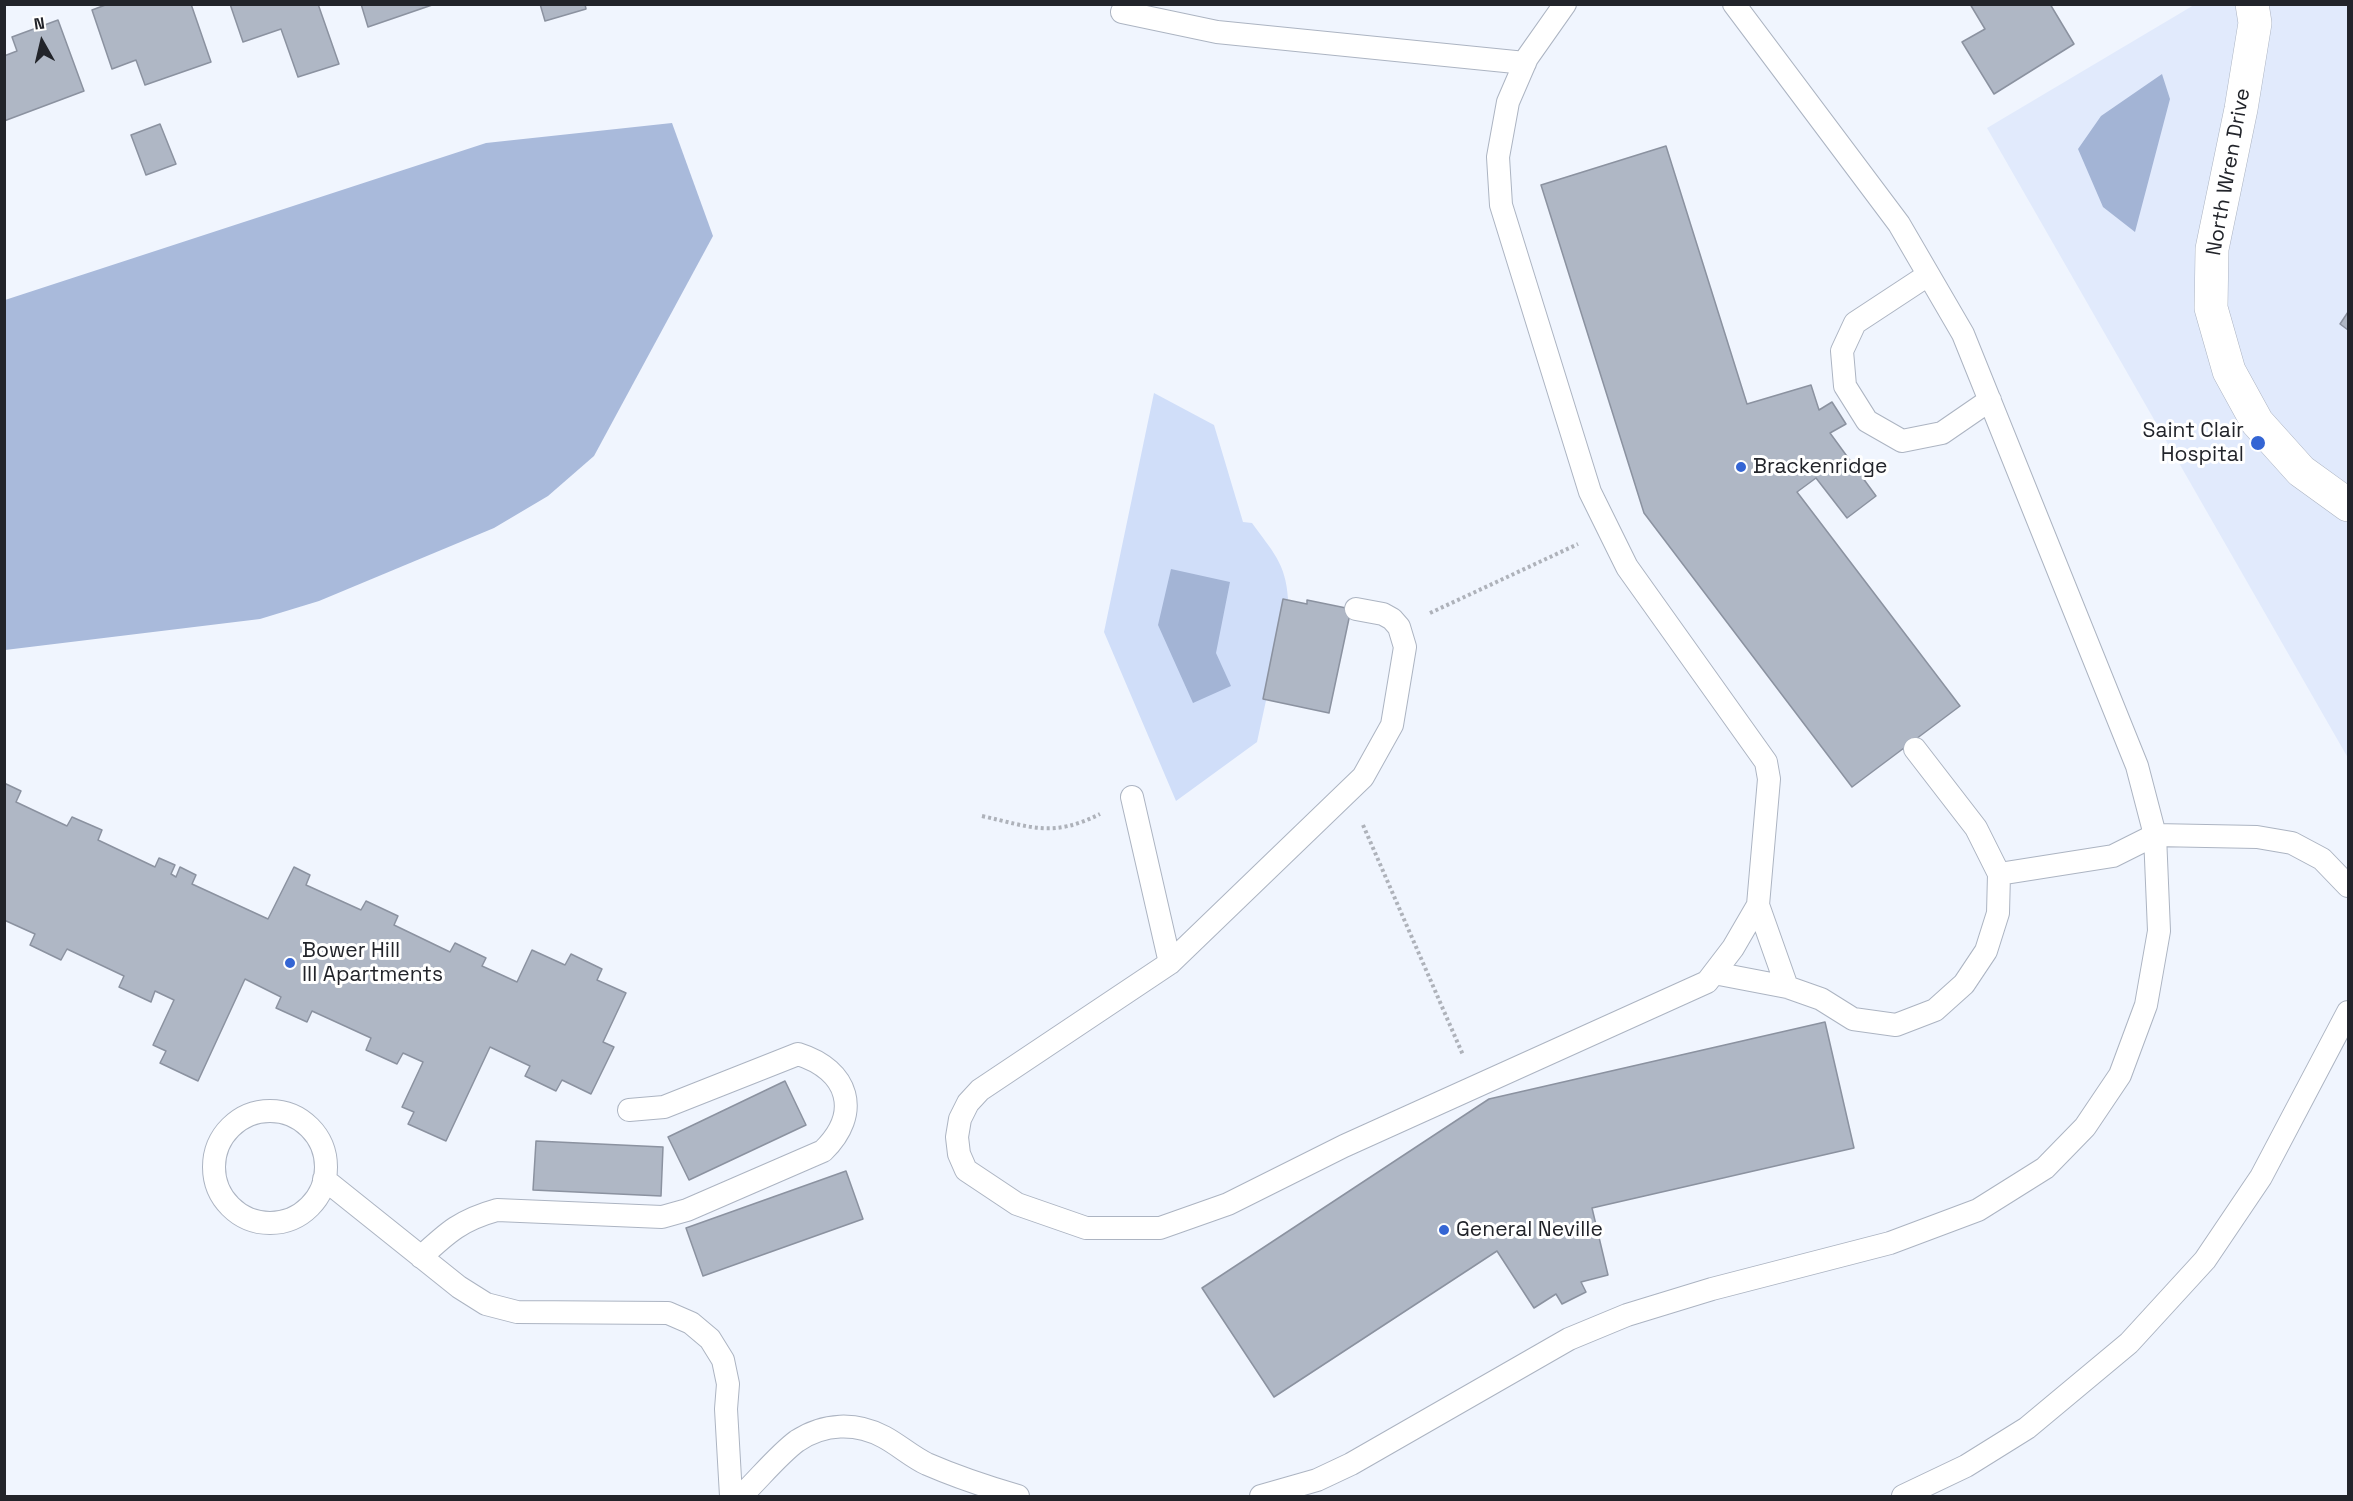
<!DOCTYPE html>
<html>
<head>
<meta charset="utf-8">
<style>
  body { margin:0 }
  #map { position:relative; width:2353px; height:1501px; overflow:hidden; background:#f0f5fe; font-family:"Space Grotesk",sans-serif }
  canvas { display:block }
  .frame { position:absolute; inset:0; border:6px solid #22242a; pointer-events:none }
  .north { position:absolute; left:12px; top:12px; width:60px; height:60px; -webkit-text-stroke:4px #fff; paint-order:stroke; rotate:352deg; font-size:16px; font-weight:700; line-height:24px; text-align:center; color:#22242a }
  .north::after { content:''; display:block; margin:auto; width:21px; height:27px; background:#22242a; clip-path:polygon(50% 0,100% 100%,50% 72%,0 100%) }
</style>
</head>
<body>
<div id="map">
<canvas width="2353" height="1501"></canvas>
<div class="frame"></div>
<div class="north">N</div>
</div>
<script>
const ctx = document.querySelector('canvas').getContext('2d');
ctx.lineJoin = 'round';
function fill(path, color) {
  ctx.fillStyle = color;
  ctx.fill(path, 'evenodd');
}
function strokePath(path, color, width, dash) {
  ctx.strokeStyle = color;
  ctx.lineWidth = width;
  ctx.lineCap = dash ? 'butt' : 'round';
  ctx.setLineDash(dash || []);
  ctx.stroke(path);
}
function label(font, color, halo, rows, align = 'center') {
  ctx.font = font + ' "Space Grotesk",sans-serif';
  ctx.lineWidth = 6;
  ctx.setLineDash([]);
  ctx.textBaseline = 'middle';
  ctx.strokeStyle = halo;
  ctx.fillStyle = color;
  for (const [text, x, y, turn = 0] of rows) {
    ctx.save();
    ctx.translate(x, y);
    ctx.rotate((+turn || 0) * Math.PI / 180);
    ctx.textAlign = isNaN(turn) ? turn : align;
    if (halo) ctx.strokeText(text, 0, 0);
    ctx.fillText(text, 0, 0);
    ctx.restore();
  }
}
fill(new Path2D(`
  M2194,5H2348V758L1987,128Z`), '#e1eafc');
fill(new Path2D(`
  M1154,393L1214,425L1243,522L1252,523C1272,551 1286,563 1288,599L1257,742L1176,801L1104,632Z`), '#d0def9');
fill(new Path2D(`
  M672,123L713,236L594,456L548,496L494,528L319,601L260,619L5,650V300L486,143Z`), '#a9badb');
fill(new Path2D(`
  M2162,74L2170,99L2135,232L2103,207L2078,149L2101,116Z
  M1171,569L1230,582L1216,653L1231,686L1193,703L1158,625Z`), '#a3b4d5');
const building = new Path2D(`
  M108,4H191L211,62L145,85L136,60L112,69L92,10Z
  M230,4H318L339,64L298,77L281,29L243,42Z
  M361,4H435L368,27Z
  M540,4H585L586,9L545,21Z
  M1970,4H2050L2074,44L1994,94L1962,42L1985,29Z
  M58,20L84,91L4,121V56L17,51L12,37Z
  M160,124L176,164L146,175L131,135Z
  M1666,146L1747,404L1811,385L1819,410L1832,402L1846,424L1830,433L1876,496L1847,518L1816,478L1797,492L1960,706L1852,787L1644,513L1541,185Z
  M2348,312V330L2340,324Z
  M1283,599L1307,604V600L1351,609L1329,713L1263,699Z
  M4,783L21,791L16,802L67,826L72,817L102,830L98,840L155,867L159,858L175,865L171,874L176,877L180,867L196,875L192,884L268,919L294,867L310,875L306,885L361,910L366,901L398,916L394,925L450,952L455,943L486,958L482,966L517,982L532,950L565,965L571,954L602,969L597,980L626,993L603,1042L614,1047L591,1094L562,1080L556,1091L525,1076L530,1066L490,1047L446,1141L408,1124L414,1112L402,1107L423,1062L403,1053L397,1064L366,1050L371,1038L312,1011L307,1022L276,1008L281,997L245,979L198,1081L160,1063L166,1051L153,1045L174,1000L155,991L151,1002L119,987L124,976L67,949L61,960L30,945L35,934L4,920Z
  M1825,1022L1854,1148L1592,1208L1608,1275L1581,1282L1586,1292L1562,1304L1556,1294L1534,1308L1497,1251L1274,1397L1202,1288L1489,1099Z
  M785,1081L806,1125L689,1180L668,1137Z
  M536,1141L663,1147L661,1196L533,1190Z
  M846,1171L863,1219L703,1276L686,1228Z`);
fill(building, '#afb7c5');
strokePath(building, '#8b92a0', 1.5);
const service = new Path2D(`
  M1122,12L1217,32L1525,63
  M1928,275L1855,323L1842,351L1845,386L1867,421L1902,441L1942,433L1990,400
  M1356,609L1383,614L1392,619L1399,627L1405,647L1392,725L1363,777L1170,963L980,1090L968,1103L960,1119L957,1137L959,1154L966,1170L1017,1204L1086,1228H1160L1228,1204L1344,1146L1707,982L1733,948L1758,905L1769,779L1766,762L1627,567L1590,492L1501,205L1498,157L1508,102L1527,58L1565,4
  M1132,797L1170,963
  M1999,874L2113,856L2155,835L2257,837L2292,843L2322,859L2348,886
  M1758,905L1787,987
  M1714,973L1787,987L1821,999L1853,1019L1896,1025L1935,1010L1964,984L1986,951L1998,913L1999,874L1976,828L1915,749
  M214 1167a56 56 0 1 1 112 0a56 56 0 1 1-112 0Z
  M324,1179L459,1287L486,1304L517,1312L668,1313L691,1323L710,1339L723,1360L728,1384L726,1409L731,1496
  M421,1257C448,1232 461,1220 497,1210L662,1217L687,1210L823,1151C862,1113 849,1070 798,1054L664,1107L629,1110
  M741,1496C758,1480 778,1455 797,1441C824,1423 856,1422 884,1437C899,1445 912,1457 927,1464C957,1477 987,1487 1018,1496
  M1261,1496L1317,1480L1351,1464L1569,1339L1627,1315L1712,1289L1890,1243L1978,1210L2045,1168L2085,1127L2120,1075L2146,1005L2159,931L2155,835L2137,766L1963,334L1899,224L1734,4
  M1903,1496L1966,1466L2027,1428L2129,1343L2205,1260L2261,1177L2348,1012`);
const minor = new Path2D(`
  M2252,4L2255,23L2241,109L2212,249L2211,308L2229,371L2257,422L2301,471L2348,505`);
strokePath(service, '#acb4c2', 24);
strokePath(minor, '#acb4c2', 34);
strokePath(new Path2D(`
  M1430,613L1578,544
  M982,816C1031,827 1052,838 1100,814
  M1363,825L1463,1055`), '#aeb2ba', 4, [3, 3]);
strokePath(service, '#fff', 22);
strokePath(minor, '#fff', 33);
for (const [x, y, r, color] of [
  [2258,443,8,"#3465d4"],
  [1741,467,6,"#3465d4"],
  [290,963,6,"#3465d4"],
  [1444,1230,6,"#3465d4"]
]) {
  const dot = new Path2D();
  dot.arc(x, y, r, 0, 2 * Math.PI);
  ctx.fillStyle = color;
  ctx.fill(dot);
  strokePath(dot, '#fff', 2);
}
label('21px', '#22242a', '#fff', [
  ["North Wren Drive",2229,172,-80]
]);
label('21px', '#22242a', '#fff', [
  ["Saint Clair",2244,431,"right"],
  ["Hospital",2244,455,"right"],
  ["Brackenridge",1753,467],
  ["Bower Hill",302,951],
  ["III Apartments",302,975],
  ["General Neville",1456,1230]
], 'left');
</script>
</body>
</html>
